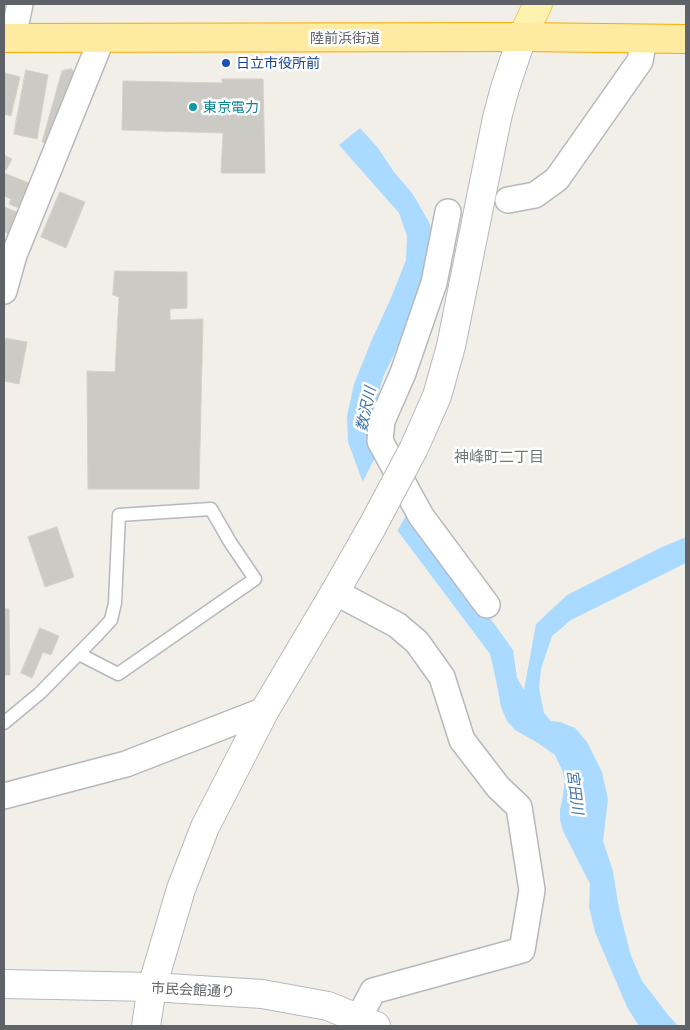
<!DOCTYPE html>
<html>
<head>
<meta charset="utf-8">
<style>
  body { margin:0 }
  #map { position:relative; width:690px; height:1030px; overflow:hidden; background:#f1efe8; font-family:Commissioner,sans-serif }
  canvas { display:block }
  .frame { position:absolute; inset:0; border:5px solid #5f6368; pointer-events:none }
</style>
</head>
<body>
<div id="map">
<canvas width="690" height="1030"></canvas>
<div class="frame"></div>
</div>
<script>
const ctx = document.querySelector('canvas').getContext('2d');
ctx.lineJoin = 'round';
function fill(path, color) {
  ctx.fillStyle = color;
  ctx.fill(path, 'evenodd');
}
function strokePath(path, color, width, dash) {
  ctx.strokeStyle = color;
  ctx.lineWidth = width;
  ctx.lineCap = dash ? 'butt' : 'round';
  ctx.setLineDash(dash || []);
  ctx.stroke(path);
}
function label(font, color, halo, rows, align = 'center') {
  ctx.font = font + ' Commissioner,"Noto Sans JP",sans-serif';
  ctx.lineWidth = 5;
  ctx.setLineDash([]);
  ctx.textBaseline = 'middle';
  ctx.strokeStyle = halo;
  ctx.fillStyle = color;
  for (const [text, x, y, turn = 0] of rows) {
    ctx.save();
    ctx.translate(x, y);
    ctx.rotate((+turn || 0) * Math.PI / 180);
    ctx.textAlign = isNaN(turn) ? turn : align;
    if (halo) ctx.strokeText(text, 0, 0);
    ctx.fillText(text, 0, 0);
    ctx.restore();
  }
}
fill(new Path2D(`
  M360,128L378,148L394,172L412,193L429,222L434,241L427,278L414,305L399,344L383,377L374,410L419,519L513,650L517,678L524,690L536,624L567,595L660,548L686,537V563L571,620L552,636L541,669L539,688L544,713L551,721L560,722L575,728L587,742L602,772L608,799L603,841L613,871L619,909L631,956L642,981L669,1016L678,1026H639L627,1007L595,932L589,907L590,884L563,831L560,820V810L563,795L565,780L562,770L555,755L538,743L515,730L507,721L501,707L496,680L490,654L400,534L362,480L348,442L347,416L354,384L373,337L391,298L406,260L407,236L399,213L339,145Z`), '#aadaff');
fill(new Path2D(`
  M378,452L412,505L396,533L362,483Z`), '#f1efe8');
const building = new Path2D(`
  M72,69L79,81L54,145L42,142L62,71Z
  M26,70L48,75L37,139L14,134Z
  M5,73L20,77L11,116L4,114V79Z
  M222,79H263L265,173H221L223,133L122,130L123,81L222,83Z
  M4,155L12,159L6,170L4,169Z
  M4,173L34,185L24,210L9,204L11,199L4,196Z
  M60,192L85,202L66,248L41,237Z
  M4,207L17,212L9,234L4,232Z
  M115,271L187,272V308L170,309V320L203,319L199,489H88L87,371L115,372L119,297L113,295Z
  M4,338L27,342L19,384L4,381Z
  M57,527L74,577L45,587L28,537Z
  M4,609H9L10,675H4Z
  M40,628L59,636L51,655L43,652L32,678L21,673Z`);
fill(building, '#cccac5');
strokePath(building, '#d6d1c6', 1);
const service = new Path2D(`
  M4,723L40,693L98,634L111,620L115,603L119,515L211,509L230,542L255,579L118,674L79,654`);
const minor = new Path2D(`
  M13,38L20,4
  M508,200L535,195L557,179L640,61L644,39
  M448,212L434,283L403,373L382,421L380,441L421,516L487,605
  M4,291L14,255L102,38
  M335,592L397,625L417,642L442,677L462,740L498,787L519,807L532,890L522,950L373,991L358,1019
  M4,796L126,764L265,710`);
const tertiary = new Path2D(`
  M414,448L437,396L451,346L497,118L505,88L522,37
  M4,984L152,987L262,994L328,1006L376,1026
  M146,1026L152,987L181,889L205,827L265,710L335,592L372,527`);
const primary = new Path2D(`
  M522,37L538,4`);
const trunk = new Path2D(`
  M4,38L522,37L686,39`);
strokePath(service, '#b5b8bc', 15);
strokePath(minor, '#b5b8bc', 28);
strokePath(tertiary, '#b5b8bc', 30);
strokePath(primary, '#f2c960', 30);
strokePath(trunk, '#f9ab00', 30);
strokePath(service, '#fff', 12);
strokePath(minor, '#fff', 25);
strokePath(tertiary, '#fff', 28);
strokePath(primary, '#fff2af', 28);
strokePath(trunk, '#feeaa1', 28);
const tertiaryBridge = new Path2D(`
  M372,527L414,448`);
strokePath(tertiaryBridge, '#b5b8bc', 30, []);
strokePath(tertiaryBridge, '#fff', 28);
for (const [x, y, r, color] of [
  [226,63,5,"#1a4fb4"],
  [193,107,5,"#0f9aa8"]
]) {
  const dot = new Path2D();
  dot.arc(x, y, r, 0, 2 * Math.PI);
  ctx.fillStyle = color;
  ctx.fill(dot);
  strokePath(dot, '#fff', 2);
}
label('14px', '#5f6368', '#fff', [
  ["陸前浜街道",345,38],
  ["市民会館通り",193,990,3]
]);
label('14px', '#164399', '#fff', [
  ["日立市役所前",236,63]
], 'left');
label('14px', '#0d838f', '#fff', [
  ["東京電力",203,107]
], 'left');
label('italic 15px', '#4174aa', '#fff', [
  ["数沢川",366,409,-78],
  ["宮田川",575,792,83]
]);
label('15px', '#70757a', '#fff', [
  ["神峰町二丁目",499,457]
]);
</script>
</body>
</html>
